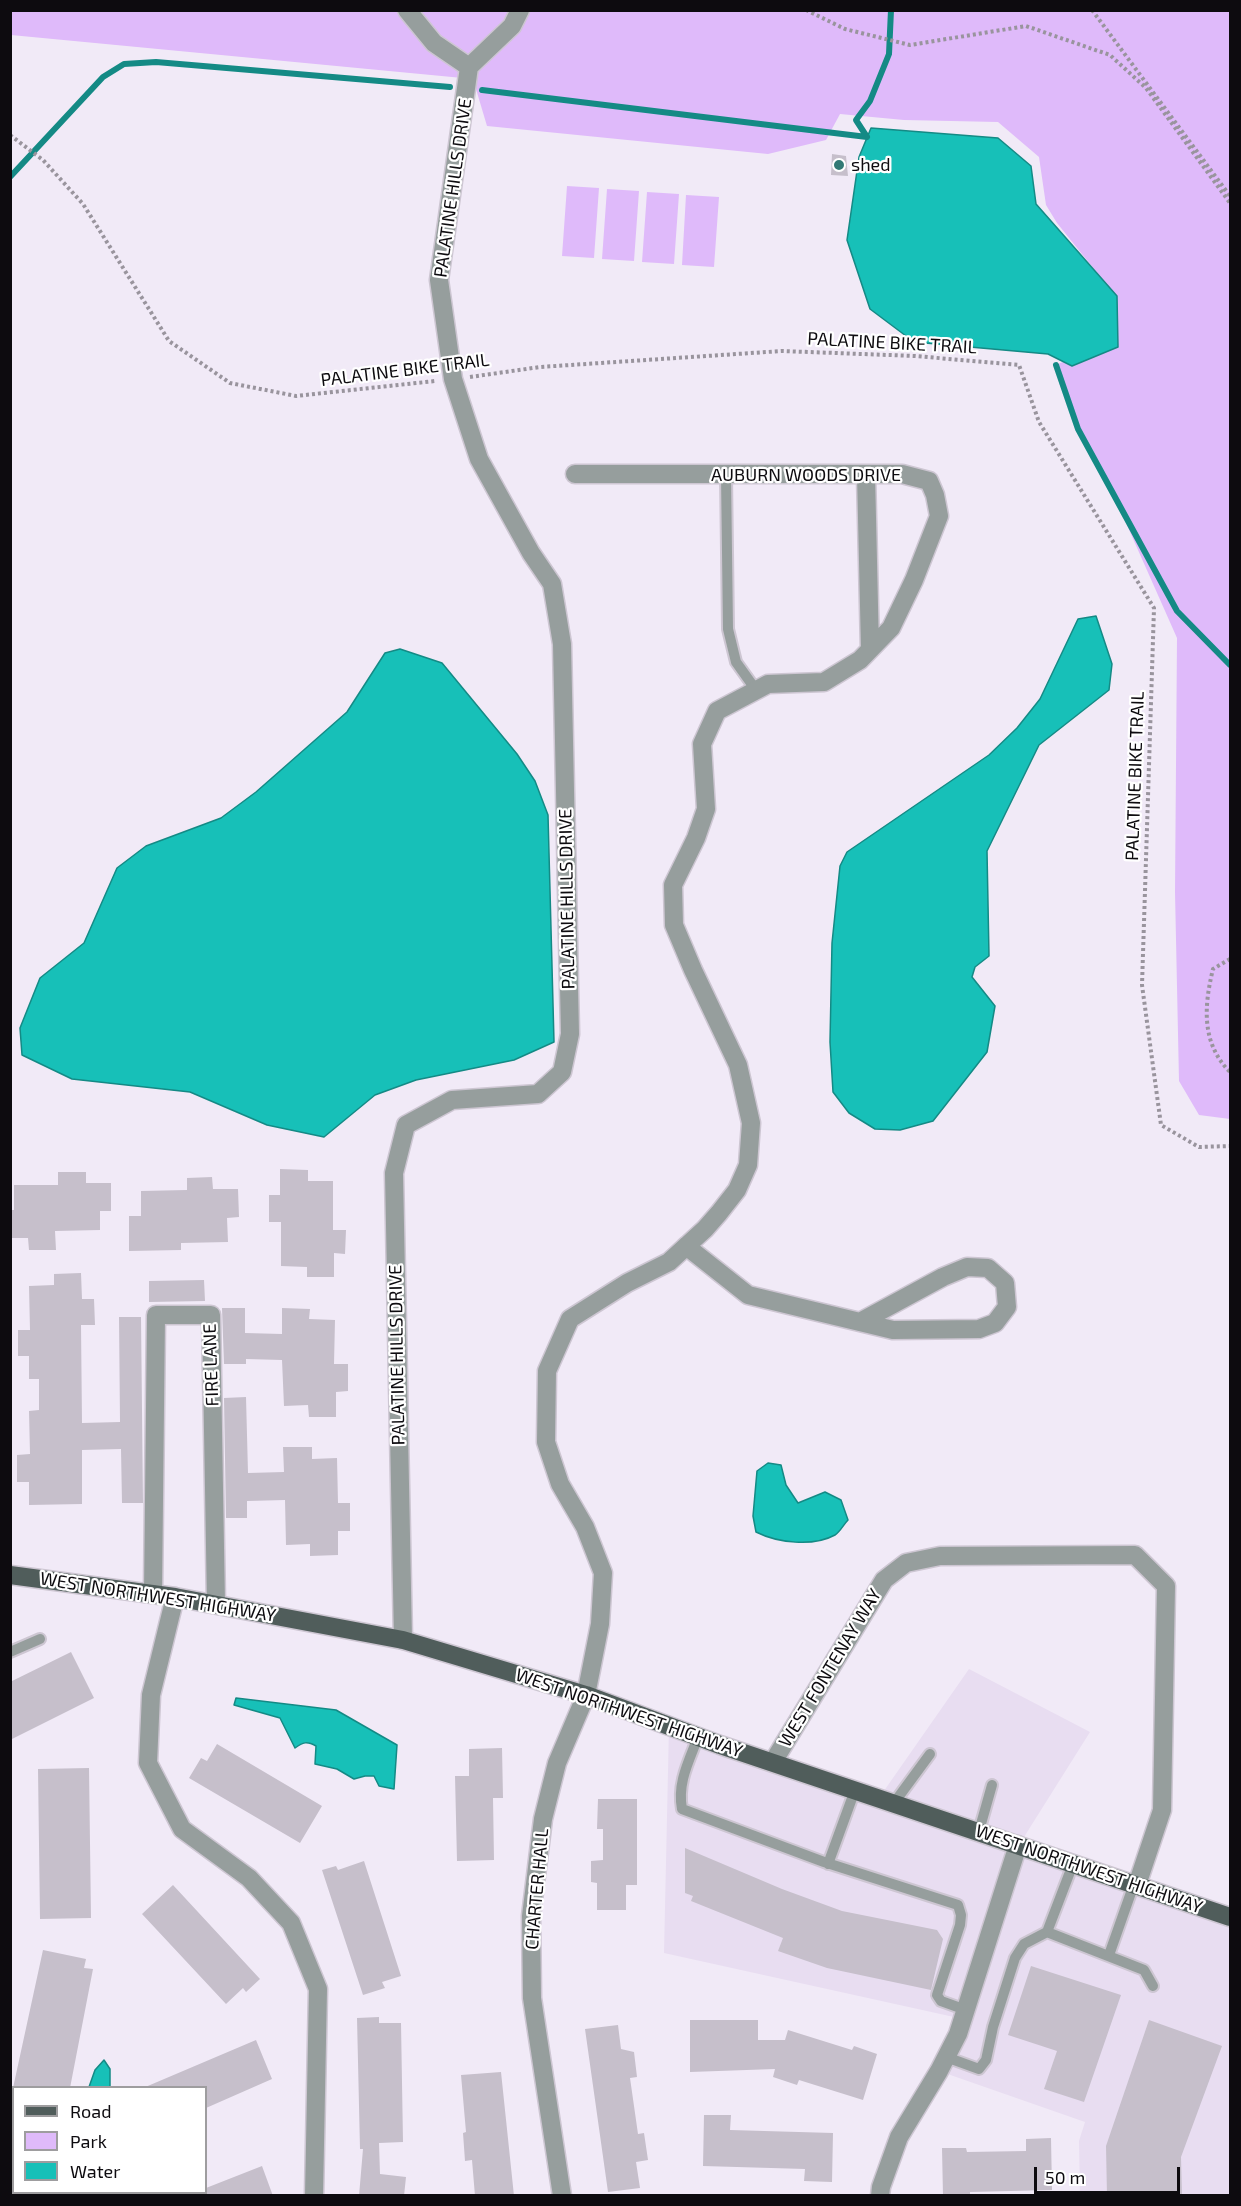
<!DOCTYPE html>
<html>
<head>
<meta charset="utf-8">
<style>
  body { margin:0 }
  #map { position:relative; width:1241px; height:2206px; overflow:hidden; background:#f1eaf7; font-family:"Exo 2",sans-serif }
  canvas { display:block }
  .frame { position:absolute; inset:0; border:12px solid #0d0b0f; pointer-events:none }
  .legend { position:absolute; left:12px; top:2086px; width:195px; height:108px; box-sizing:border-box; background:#fff; border:2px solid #9e9d9f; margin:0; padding:8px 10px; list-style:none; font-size:18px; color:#0d0b0f }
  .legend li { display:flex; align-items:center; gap:12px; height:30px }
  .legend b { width:30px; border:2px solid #9e9d9f }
  .scale { position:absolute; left:1034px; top:2167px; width:146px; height:27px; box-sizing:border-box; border:3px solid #0d0b0f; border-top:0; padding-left:8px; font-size:18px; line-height:21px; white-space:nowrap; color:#0d0b0f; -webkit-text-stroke:4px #fff; paint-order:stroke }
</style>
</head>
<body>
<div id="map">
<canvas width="1241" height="2206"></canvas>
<div class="frame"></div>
<ul class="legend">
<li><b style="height:8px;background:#505d5b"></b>Road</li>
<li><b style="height:16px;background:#dfbafa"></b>Park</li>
<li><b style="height:16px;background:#17c0b8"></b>Water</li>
</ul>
<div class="scale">50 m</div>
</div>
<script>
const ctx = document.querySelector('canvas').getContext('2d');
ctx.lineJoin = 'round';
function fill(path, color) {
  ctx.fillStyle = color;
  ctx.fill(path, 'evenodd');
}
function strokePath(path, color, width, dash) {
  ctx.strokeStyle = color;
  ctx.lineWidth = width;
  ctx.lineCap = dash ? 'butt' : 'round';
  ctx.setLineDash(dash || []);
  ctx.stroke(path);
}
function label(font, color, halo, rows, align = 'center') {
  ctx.font = font + ' "Exo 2",sans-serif';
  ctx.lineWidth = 4.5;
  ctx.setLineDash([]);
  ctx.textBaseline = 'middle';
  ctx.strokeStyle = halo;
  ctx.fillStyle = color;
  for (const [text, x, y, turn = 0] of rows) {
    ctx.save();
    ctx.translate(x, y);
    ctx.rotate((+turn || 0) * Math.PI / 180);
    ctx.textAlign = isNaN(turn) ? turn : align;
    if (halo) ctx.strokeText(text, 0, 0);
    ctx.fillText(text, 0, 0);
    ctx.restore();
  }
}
fill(new Path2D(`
  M969,1669L1090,1732L1019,1845L1230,1917V2195H1080L1079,2141L1085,2122L939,2071L963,2019L664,1953L669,1726L879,1798Z`), '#e8ddf1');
fill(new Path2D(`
  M10,11H1230V1119L1199,1115L1179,1081L1175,892L1177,638L1111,489L1078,429L1056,365L1080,354L1106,284L1057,223L1046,205L1039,157L998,122L904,120L840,114L826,140L768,154L487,126L473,79L11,35Z
  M567,186L599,188L594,258L562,256Z
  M607,189L639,191L634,261L602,259Z
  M647,192L679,194L674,264L642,262Z
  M686,195L719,197L714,267L682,265Z`), '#dfbafa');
const water = new Path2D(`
  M871,128L998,138L1031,166L1036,204L1117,296L1118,347L1072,366L1048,354L914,342L870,309L847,240L859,157Z
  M1096,616L1112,664L1109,690L1039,745L987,851L989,956L975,967L972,977L995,1006L987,1052L933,1121L900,1130L875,1129L849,1113L833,1092L830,1042L832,943L840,866L847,852L989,755L1017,728L1040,699L1078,619Z
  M400,649L442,663L517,754L535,781L548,815L554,1042L514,1060L416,1080L375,1095L324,1137L267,1125L190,1092L72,1079L22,1055L20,1028L40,978L84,943L117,868L146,846L221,818L256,792L347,712L385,653Z
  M768,1463L781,1465L786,1485L798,1503L825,1492L841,1500L848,1520C844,1524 840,1532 835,1535C813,1547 778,1543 756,1532L753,1516L757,1471Z
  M236,1698L336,1710L397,1745L394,1789L379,1786L374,1776H365L354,1779L337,1769L315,1764L316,1746C307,1741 303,1742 295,1748L280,1718L234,1705Z
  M104,2060L110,2069V2087H89L95,2070Z`);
fill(water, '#17c0b8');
strokePath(water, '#148a85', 1.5);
strokePath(new Path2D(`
  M482,90L867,137
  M867,137L856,120L870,101L889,54L891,10
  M10,177L103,77L124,64L156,62L450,87
  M1056,365L1078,429L1177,611L1230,665`), '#148a85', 6);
fill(new Path2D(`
  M832,154L846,156L848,176L831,175Z
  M280,1169L308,1170V1181H333V1230H346L345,1254L334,1253V1277H307V1267L281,1266V1222H269V1195H280Z
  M58,1172H86V1183H111V1211H100V1230L55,1231L56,1250H29L28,1238H10V1210H14V1185H58Z
  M212,1177L213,1189H238L239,1217L227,1218L228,1242L181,1243V1250L129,1251V1216H141V1191L187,1190V1178Z
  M81,1273L82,1299H94L95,1325H81L82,1423L120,1422L119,1317H141L143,1503H122L121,1449L82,1450V1504L29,1505V1482H17V1455L30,1454L29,1411L39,1410V1379H29V1356H18V1330H30L29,1286L54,1285V1274Z
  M204,1280L205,1301L149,1302V1281Z
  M222,1308H245V1333L282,1334V1308L310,1309L309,1319L335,1320L334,1364H348V1391L336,1392V1417H309L308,1405L284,1406L282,1360L246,1359V1364H224Z
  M246,1397L248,1473L284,1472L283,1447H312V1459L337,1458L338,1503H350V1531H338V1555L310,1556V1544L286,1545L285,1500L247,1501V1518H226L224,1398Z
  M71,1652L94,1698L10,1740V1682Z
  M217,1744L322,1806L300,1843L189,1778L201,1758L207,1761Z
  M502,1748L503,1798H493L494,1860L457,1861L455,1776H469V1749Z
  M89,1768L91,1918L40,1919L38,1769Z
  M598,1799H637V1885H626V1910H597V1883L591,1882V1861L603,1860V1829H597Z
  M685,1848L782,1889L842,1911L937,1930L943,1939L931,1990L827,1968L778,1951L783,1938L691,1901L693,1896L685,1893Z
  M364,1861L401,1976L382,1982L385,1988L363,1995L322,1870L336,1866L338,1870Z
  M173,1885L260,1979L246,1992L243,1988L226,2004L142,1914Z
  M43,1950L86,1959L84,1968L93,1969L70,2088H13Z
  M1031,1966L1121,1995L1084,2102L1044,2089L1057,2051L1008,2035Z
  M379,2017V2023H401L403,2142L379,2143L380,2174L406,2177L404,2196H359L363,2149H360L357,2018Z
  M690,2020H758V2040H785L788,2030L852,2050L854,2046L877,2054L863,2100L799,2080L797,2085L773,2077L775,2069L690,2072Z
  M1149,2020L1222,2046L1181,2157L1182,2196H1107L1106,2146Z
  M618,2025L621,2049L634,2052L637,2077L630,2078L638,2134L644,2133L648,2160L636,2162L640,2188L608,2192L585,2029Z
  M256,2040L272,2079L206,2108V2088H143Z
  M501,2072L514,2196H475L472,2160L465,2161L463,2133L466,2132L461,2075Z
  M704,2115H731L730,2130L833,2133L832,2182L804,2181L805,2169L703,2166Z
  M1051,2138L1052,2190L970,2192V2196H943L942,2148H966L967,2152L1026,2151V2139Z
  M262,2166L273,2196H188L193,2193H206V2188Z`), '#c6bfcb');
const lane = new Path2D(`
  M726,475L728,629L736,662L756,690
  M10,1652L40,1639
  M698,1737C689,1761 677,1783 682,1809L824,1862L958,1905L961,1915L960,1925L937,1995L941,2001L966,2010
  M894,1803L930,1754
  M979,1831L992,1785
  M828,1864L855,1790
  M1047,1932L1073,1864
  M1109,1955L1134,1884
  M946,2057L979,2069L986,2060L993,2027L1015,1958L1024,1944L1047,1932L1144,1970L1153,1986`);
const street = new Path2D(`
  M407,10L434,43L469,67L512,26L520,10
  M866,474L870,649
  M686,1246L748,1295L893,1330L979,1329L995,1323L1007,1307L1005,1283L988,1268L967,1267L943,1277L860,1322
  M153,1593L156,1315H211L216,1604
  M175,1597L151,1695L148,1763L182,1829L249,1878L291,1923L318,1989L314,2196
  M403,1640L394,1173L406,1125L452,1100L538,1094L562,1072L570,1034L562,644L552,584L531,553L479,459L453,379L439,280L469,67
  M773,1762L884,1580L906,1563L940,1556L1135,1555L1166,1586L1162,1810L1137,1885
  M562,2196L532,1998L531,1916L543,1819L557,1763L586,1695L600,1624L603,1573L585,1527L560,1484L546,1442L547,1371L570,1319L627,1283L669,1262L705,1229L719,1213L737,1190L748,1165L751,1123L738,1065L693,970L674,925L673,885L696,838L706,809L702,744L717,711L768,684L824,682L860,660L891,628L914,580L939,516L935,495L929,481L902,474H575
  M880,2196L881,2187L899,2137L939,2071L958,2034L1018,1845`);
const primary = new Path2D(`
  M10,1575L175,1597L403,1640L586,1695L720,1745L1230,1917`);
strokePath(lane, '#cdc6d2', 14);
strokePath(street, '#cdc6d2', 21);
strokePath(primary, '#cdc6d2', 21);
strokePath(new Path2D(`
  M806,10L845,29L910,45L1026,26L1110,55L1146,88L1230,203
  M1092,10L1230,196
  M10,135L43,160L83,204L169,341L230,383L296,396L435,381
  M470,377L540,367L782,351L915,356L1019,365L1039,422L1154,608L1142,985L1161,1125L1199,1147L1230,1146
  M1230,959L1213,969C1204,1006 1201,1043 1230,1072`), '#99949d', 4, [3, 3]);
strokePath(lane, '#969e9d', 10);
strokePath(street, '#969e9d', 18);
strokePath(primary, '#505d5b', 18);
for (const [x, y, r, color] of [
  [839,165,6,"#317975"]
]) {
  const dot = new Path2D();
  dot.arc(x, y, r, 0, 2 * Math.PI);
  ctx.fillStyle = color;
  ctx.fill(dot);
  strokePath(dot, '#fff', 2);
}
label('18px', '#0d0b0f', '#fff', [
  ["shed",851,165]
], 'left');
label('18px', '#0d0b0f', '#fff', [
  ["PALATINE HILLS DRIVE",453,188,-82],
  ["PALATINE BIKE TRAIL",892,343,3],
  ["PALATINE BIKE TRAIL",405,370,-7],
  ["AUBURN WOODS DRIVE",806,475],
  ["PALATINE BIKE TRAIL",1135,776,-88],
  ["PALATINE HILLS DRIVE",567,899,-91],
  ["PALATINE HILLS DRIVE",397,1355,-91],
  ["FIRE LANE",211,1365,-92],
  ["WEST NORTHWEST HIGHWAY",158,1597,9],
  ["WEST FONTENAY WAY",830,1668,-59],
  ["WEST NORTHWEST HIGHWAY",629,1713,19],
  ["WEST NORTHWEST HIGHWAY",1089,1869,19],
  ["CHARTER HALL",537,1889,-85]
]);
</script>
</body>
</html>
